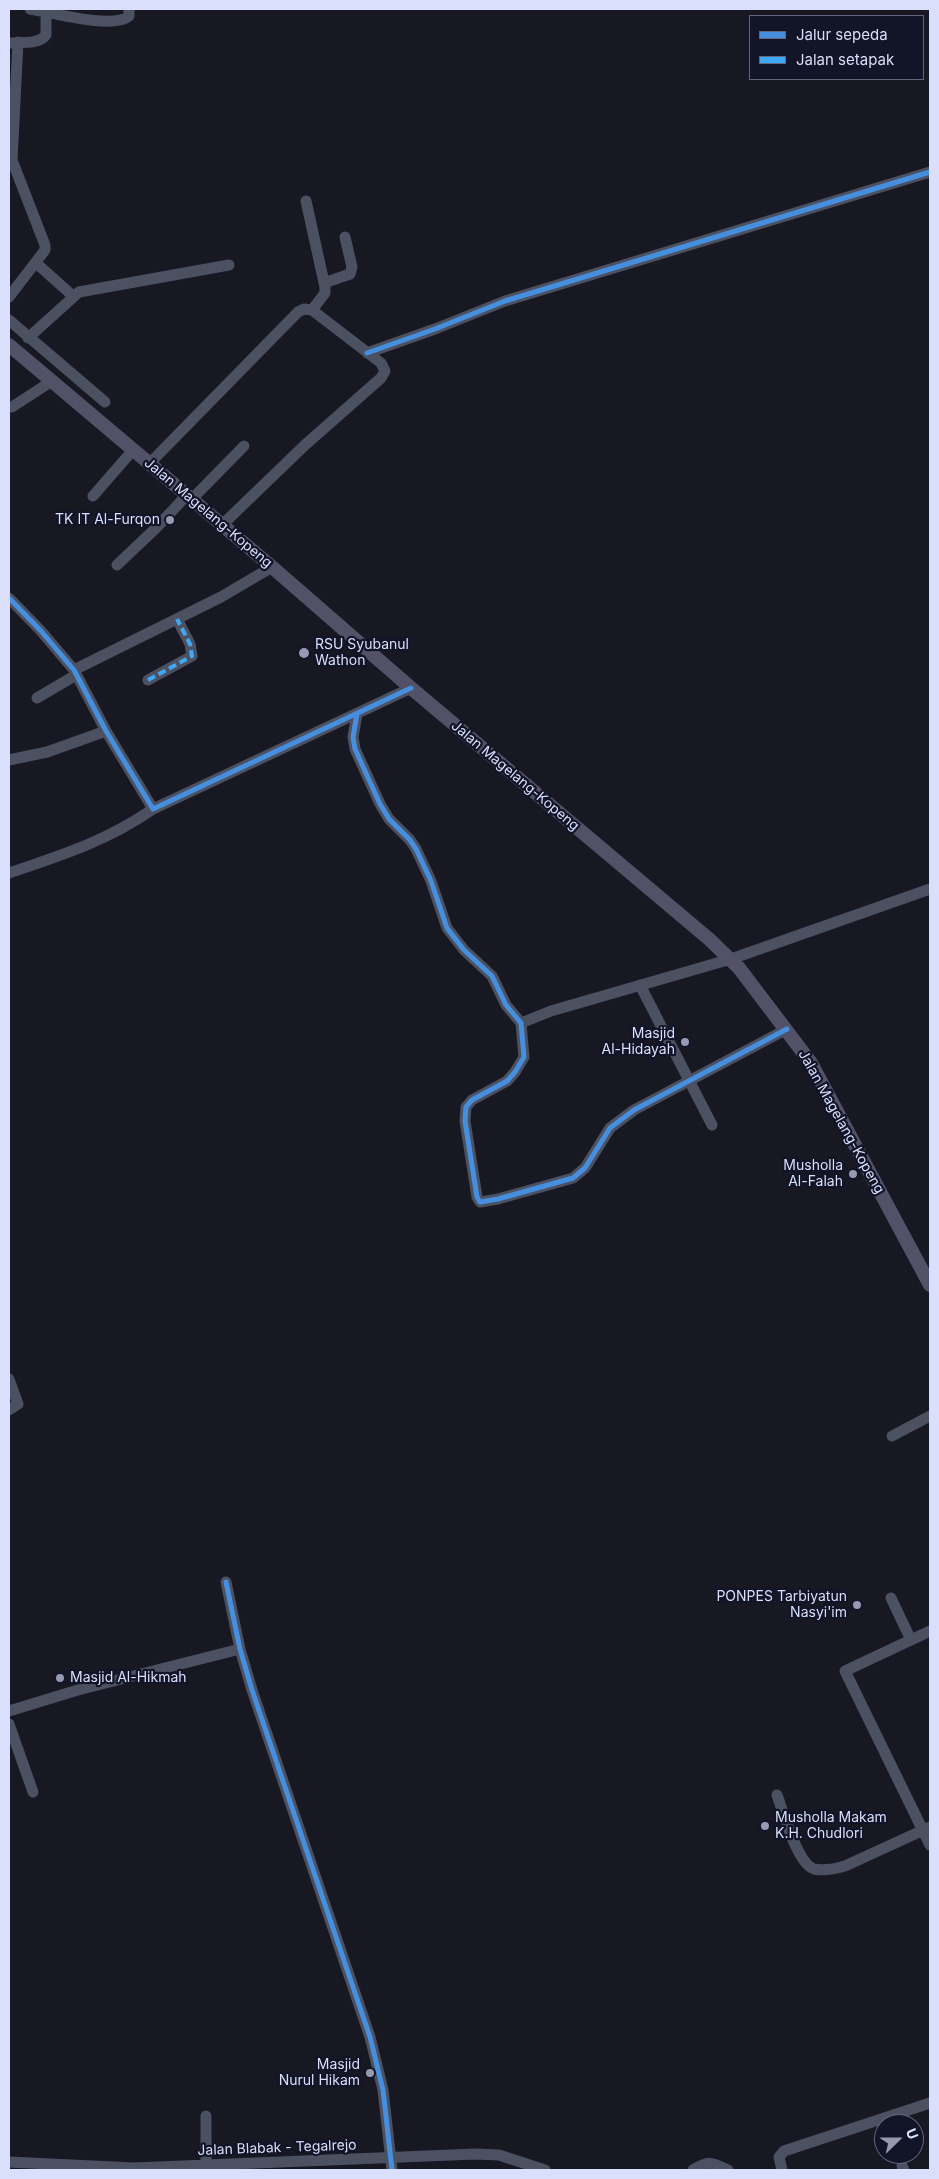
<!DOCTYPE html>
<html>
<head>
<meta charset="utf-8">
<style>
  body { margin:0 }
  #map { position:relative; width:939px; height:2179px; overflow:hidden; background:#171822; font-family:Inter,sans-serif }
  canvas { display:block }
  .frame { position:absolute; inset:0; border:10px solid #dadffc; pointer-events:none }
  .legend { position:absolute; left:749px; top:15px; width:175px; height:65px; box-sizing:border-box; background:#121427; border:1px solid #62657c; margin:0; padding:6px 9px; list-style:none; font-size:15px; color:#dadffc }
  .legend li { display:flex; align-items:center; gap:10px; height:25px }
  .legend b { width:25px; border:1px solid #62657c }
  .north { position:absolute; left:874px; top:2114px; width:50px; height:50px; box-sizing:border-box; background:#121427; border:1px solid #62657c; border-radius:50%; rotate:68deg; font-size:14px; font-weight:700; line-height:20px; text-align:center; color:#dadffc }
  .north::after { content:''; display:block; margin:auto; width:18px; height:22px; background:#9699b0; clip-path:polygon(50% 0,100% 100%,50% 72%,0 100%) }
</style>
</head>
<body>
<div id="map">
<canvas width="939" height="2179"></canvas>
<div class="frame"></div>
<ul class="legend">
<li><b style="height:6px;background:#468fdf"></b>Jalur sepeda</li>
<li><b style="height:6px;background:#3fa9f5"></b>Jalan setapak</li>
</ul>
<div class="north">U</div>
</div>
<script>
const ctx = document.querySelector('canvas').getContext('2d');
ctx.lineJoin = 'round';
function strokePath(path, color, width, dash) {
  ctx.strokeStyle = color;
  ctx.lineWidth = width;
  ctx.lineCap = dash ? 'butt' : 'round';
  ctx.setLineDash(dash || []);
  ctx.stroke(path);
}
function label(font, color, halo, rows, align = 'center') {
  ctx.font = font + ' Inter,sans-serif';
  ctx.lineWidth = 4.5;
  ctx.setLineDash([]);
  ctx.textBaseline = 'middle';
  ctx.strokeStyle = halo;
  ctx.fillStyle = color;
  for (const [text, x, y, turn = 0] of rows) {
    ctx.save();
    ctx.translate(x, y);
    ctx.rotate((+turn || 0) * Math.PI / 180);
    ctx.textAlign = isNaN(turn) ? turn : align;
    if (halo) ctx.strokeText(text, 0, 0);
    ctx.fillText(text, 0, 0);
    ctx.restore();
  }
}
strokePath(new Path2D(`
  M30,9C50,12 114,30 129,16V9
  M9,43C21,42 38,45 46,35V9
  M306,201L325,287V293L312,310
  M36,263L73,296
  M324,283L350,274L352,267L345,237
  M9,297L45,250V245L12,160L18,42
  M9,320L105,402
  M28,338L79,292L229,265
  M367,353L435,329L505,301L930,172
  M12,407L52,381
  M150,463L298,312L304,309L312,310L381,363L385,371L381,378L305,445L222,525
  M93,496L133,450
  M192,499L244,446
  M117,565L157,527L187,495
  M9,598L41,631L74,670L106,731L153,809L411,688
  M74,670L221,597L272,567
  M148,680L192,656L190,644L177,619
  M37,698L76,675
  M357,714L353,737L355,749L380,804L389,819L410,840L416,849L431,881L447,928L464,950L492,976L506,1005L521,1023L524,1057L515,1072L507,1081L472,1100L466,1107L465,1121L477,1197L480,1202L498,1199L573,1178L585,1168L610,1128L634,1110L787,1029
  M9,760L47,752L106,731
  M9,873C62,855 107,841 153,809
  M640,985L712,1125
  M521,1023L551,1011L731,959L930,889
  M9,1379L18,1404L9,1410
  M892,1436L930,1416
  M226,1582L240,1649L252,1690L370,2037L383,2090L392,2170
  M891,1598L911,1640
  M930,1631L845,1671L930,1845
  M9,1711L78,1690L240,1649
  M9,1724L33,1792
  M777,1795C783,1811 797,1864 814,1869C824,1871 835,1869 845,1866L930,1827
  M9,2162L134,2168L475,2154L499,2155L545,2170
  M206,2166V2116
  M902,2166L904,2170
  M693,2170C709,2160 711,2162 728,2170
  M782,2170L779,2157L784,2151L930,2103`), '#4c5162', 11);
strokePath(new Path2D(`
  M9,345L272,567L411,688L709,939L739,968L811,1063L930,1285`), '#535168', 14);
strokePath(new Path2D(`
  M148,680L192,656L190,644L177,619`), '#3fa9f5', 4, [8, 4]);
strokePath(new Path2D(`
  M367,353L435,329L505,301L930,172
  M9,598L41,631L74,670L106,731L153,809L411,688
  M357,714L353,737L355,749L380,804L389,819L410,840L416,849L431,881L447,928L464,950L492,976L506,1005L521,1023L524,1057L515,1072L507,1081L472,1100L466,1107L465,1121L477,1197L480,1202L498,1199L573,1178L585,1168L610,1128L634,1110L787,1029
  M226,1582L240,1649L252,1690L370,2037L383,2090L392,2170`), '#468fdf', 5);
for (const [x, y, r, color] of [
  [170,520,5,"#9699b0"],
  [304,653,6,"#9699b0"],
  [685,1042,5,"#9699b0"],
  [853,1174,5,"#9699b0"],
  [857,1605,5,"#9699b0"],
  [60,1678,5,"#9699b0"],
  [765,1826,5,"#9699b0"],
  [370,2073,5,"#9699b0"]
]) {
  const dot = new Path2D();
  dot.arc(x, y, r, 0, 2 * Math.PI);
  ctx.fillStyle = color;
  ctx.fill(dot);
  strokePath(dot, '#121427', 2);
}
label('14px', '#dadffc', '#121427', [
  ["Jalan Magelang-Kopeng",208,513,40],
  ["Jalan Magelang-Kopeng",515,776,40],
  ["Jalan Magelang-Kopeng",841,1122,61],
  ["Jalan Blabak - Tegalrejo",277,2148,-2]
]);
label('14px', '#dadffc', '#121427', [
  ["TK IT Al-Furqon",160,520],
  ["RSU Syubanul",315,645,"left"],
  ["Wathon",315,661,"left"],
  ["Masjid",675,1034],
  ["Al-Hidayah",675,1050],
  ["Musholla",843,1166],
  ["Al-Falah",843,1182],
  ["PONPES Tarbiyatun",847,1597],
  ["Nasyi'im",847,1613],
  ["Masjid Al-Hikmah",70,1678,"left"],
  ["Musholla Makam",775,1818,"left"],
  ["K.H. Chudlori",775,1834,"left"],
  ["Masjid",360,2065],
  ["Nurul Hikam",360,2081]
], 'right');
</script>
</body>
</html>
